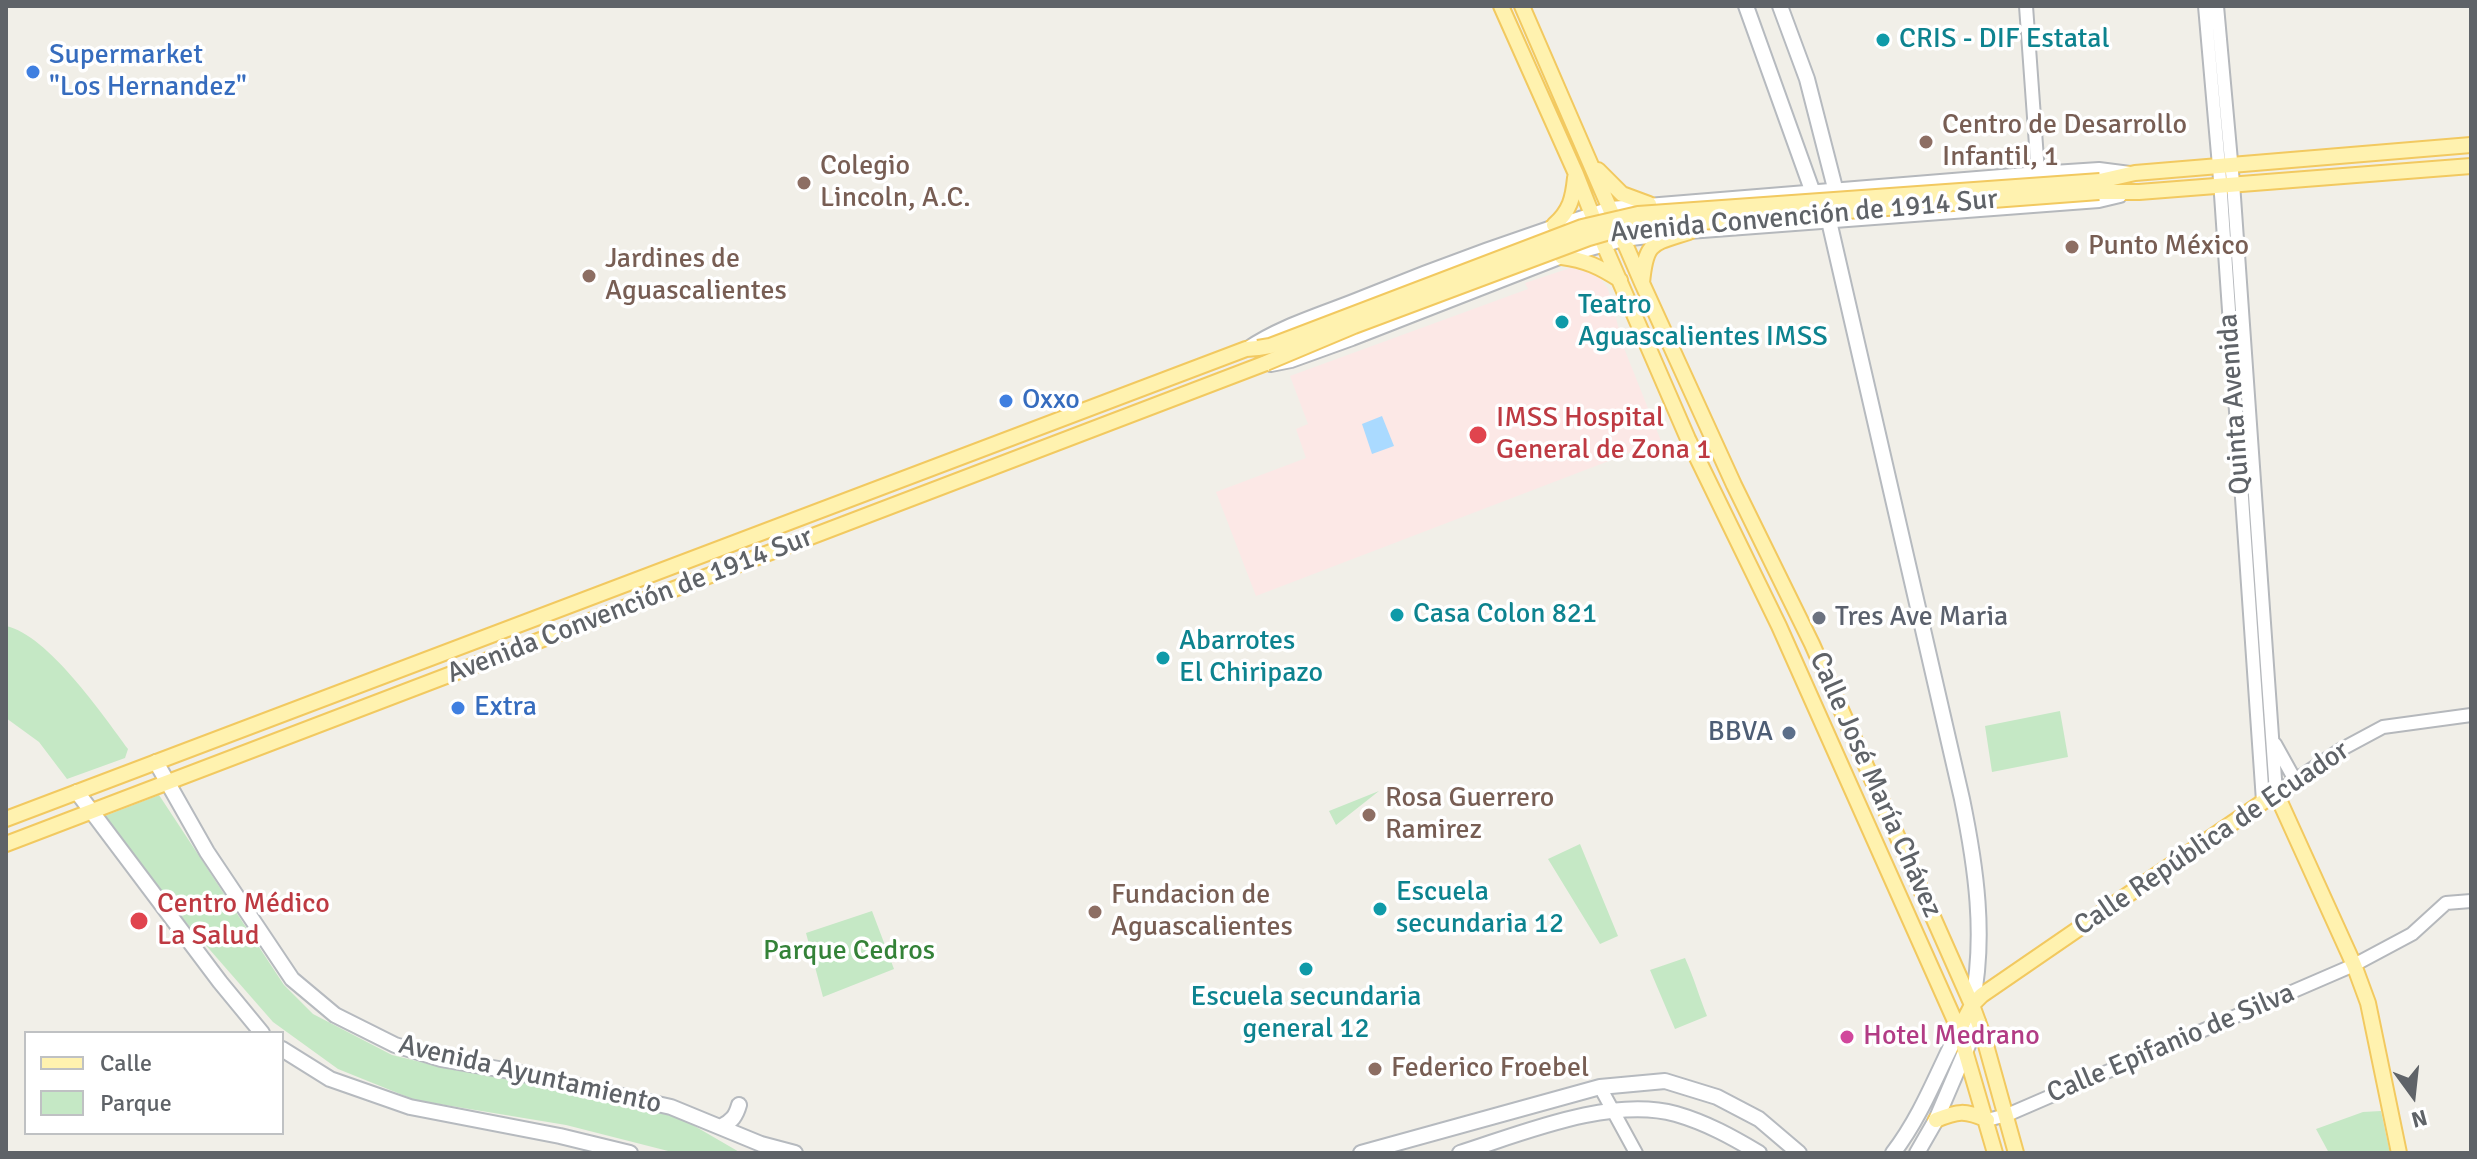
<!DOCTYPE html>
<html>
<head>
<meta charset="utf-8">
<style>
  body { margin:0 }
  #map { position:relative; width:2477px; height:1159px; overflow:hidden; background:#f1efe8; font-family:Signika,sans-serif }
  canvas { display:block }
  .frame { position:absolute; inset:0; border:8px solid #5f6368; pointer-events:none }
  .legend { position:absolute; left:24px; top:1031px; width:260px; height:104px; box-sizing:border-box; background:#fff; border:2px solid #bfc1c3; margin:0; padding:10px 14px; list-style:none; font-size:24px; color:#5f6368 }
  .legend li { display:flex; align-items:center; gap:16px; height:40px }
  .legend b { width:40px; border:2px solid #bfc1c3 }
  .north { position:absolute; left:2373px; top:1055px; width:80px; height:80px; -webkit-text-stroke:6px #fff; paint-order:stroke; rotate:165deg; font-size:22px; font-weight:700; line-height:32px; text-align:center; color:#5f6368 }
  .north::after { content:''; display:block; margin:auto; width:28px; height:36px; background:#5f6368; clip-path:polygon(50% 0,100% 100%,50% 72%,0 100%) }
</style>
</head>
<body>
<div id="map">
<canvas width="2477" height="1159"></canvas>
<div class="frame"></div>
<ul class="legend">
<li><b style="height:10px;background:#fff2af"></b>Calle</li>
<li><b style="height:22px;background:#c5e8c5"></b>Parque</li>
</ul>
<div class="north">N</div>
</div>
<script>
const ctx = document.querySelector('canvas').getContext('2d');
ctx.lineJoin = 'round';
function fill(path, color) {
  ctx.fillStyle = color;
  ctx.fill(path, 'evenodd');
}
function strokePath(path, color, width, dash) {
  ctx.strokeStyle = color;
  ctx.lineWidth = width;
  ctx.lineCap = dash ? 'butt' : 'round';
  ctx.setLineDash(dash || []);
  ctx.stroke(path);
}
function label(font, color, halo, rows, align = 'center') {
  ctx.font = font + ' Signika,sans-serif';
  ctx.lineWidth = 7;
  ctx.setLineDash([]);
  ctx.textBaseline = 'middle';
  ctx.strokeStyle = halo;
  ctx.fillStyle = color;
  for (const [text, x, y, turn = 0] of rows) {
    ctx.save();
    ctx.translate(x, y);
    ctx.rotate((+turn || 0) * Math.PI / 180);
    ctx.textAlign = isNaN(turn) ? turn : align;
    if (halo) ctx.strokeText(text, 0, 0);
    ctx.fillText(text, 0, 0);
    ctx.restore();
  }
}
fill(new Path2D(`
  M1570,268L1592,273L1600,278L1608,289L1624,348L1661,441L1256,596L1216,492L1306,458L1296,429L1308,424L1290,376L1528,289L1525,283Z`), '#fce8e6');
fill(new Path2D(`
  M6,626C48,635 103,715 128,749L125,758L67,779L39,742L6,718Z
  M2060,711L2068,757L1992,772L1985,726Z
  M1379,791L1336,825L1329,811Z
  M159,795L284,985L313,1014L392,1055L449,1069L640,1103L679,1117L741,1153H676L566,1125L415,1100L338,1069L273,1022L189,926L102,817Z
  M1580,844L1618,936L1600,944L1548,859Z
  M872,911L894,969L823,997L806,933Z
  M1685,958C1694,978 1699,996 1707,1016L1675,1029L1650,970Z
  M2381,1111L2390,1153H2329L2316,1129L2363,1112Z`), '#c5e8c5');
fill(new Path2D(`
  M1382,416L1394,446L1372,454L1362,424Z`), '#aadaff');
const tertiary = new Path2D(`
  M2026,6L2038,173
  M2205,6L2219,166L2263,801
  M2217,6L2233,183L2276,793L2342,749L2383,727L2471,715
  M1246,349C1281,325 1324,313 1363,297C1444,264 1527,234 1611,208L2038,173L2099,169L2130,173
  M1271,365L1291,361L1352,339L1562,257L1623,240L1689,232L2099,201L2120,196
  M2275,744L2295,780
  M1600,1087L1636,1153
  M1987,1120L2007,1115L2354,965L2412,934L2446,903L2471,901`);
const secondary = new Path2D(`
  M1746,6L1812,190L1829,221L1962,799C1976,867 1986,936 1972,1005
  M1780,6L1807,79L1835,188L1831,209
  M156,762L207,852L292,979L335,1015L395,1045L441,1059L510,1071L671,1107L761,1144L795,1153
  M77,792L220,982L262,1033
  M282,1049L330,1079L410,1107L560,1136L630,1153
  M722,1126C732,1121 736,1116 739,1105
  M1361,1153L1600,1087L1665,1081L1717,1097L1759,1119L1799,1153
  M1460,1153C1523,1133 1611,1096 1676,1114C1707,1123 1732,1137 1759,1153
  M1893,1153C1922,1115 1937,1073 1959,1030
  M1917,1153L1936,1120L1978,1022`);
const primary = new Path2D(`
  M1501,6L1576,174L1604,245L1688,439L1779,626L1959,1030L1995,1153
  M1522,6L1642,283L1734,485L1812,644L1972,1005L1984,1038L2016,1153
  M1598,170L1622,194L1649,204
  M2100,181L2135,173L2471,145
  M2099,192H2139L2471,166
  M1554,225C1570,211 1573,198 1575,178
  M1562,257C1585,260 1600,267 1620,280
  M1642,283C1646,241 1652,244 1689,232
  M6,819L1246,349L1258,348
  M6,844L1266,363
  M1959,1030L1972,1005L1982,995L2276,793L2354,965L2368,1003L2399,1153
  M1936,1120C1958,1111 1965,1110 1987,1120`);
strokePath(tertiary, '#b5b8bc', 16);
strokePath(secondary, '#b6babf', 18);
strokePath(primary, '#f2c960', 18);
strokePath(tertiary, '#fff', 12);
strokePath(secondary, '#fff', 14);
strokePath(primary, '#fff2af', 14);
const primaryBridge = new Path2D(`
  M1258,348L1270,346L1582,227L1638,214L2100,181
  M1266,363L1354,326L1589,238L1613,231L1648,226L2099,192`);
strokePath(primaryBridge, '#f2c960', 18, []);
strokePath(primaryBridge, '#fff2af', 14);
for (const [x, y, r, color] of [
  [1883,40,8,"#0f9aa8"],
  [33,72,8,"#3f7fe0"],
  [1926,142,8,"#8d6e63"],
  [804,183,8,"#8d6e63"],
  [2072,247,8,"#8d6e63"],
  [589,276,8,"#8d6e63"],
  [1562,322,8,"#0f9aa8"],
  [1006,401,8,"#3f7fe0"],
  [1478,435,10,"#e0444e"],
  [1397,615,8,"#0f9aa8"],
  [1819,618,8,"#6b7280"],
  [1163,658,8,"#0f9aa8"],
  [458,708,8,"#3f7fe0"],
  [1789,733,8,"#5c6f8a"],
  [1369,815,8,"#8d6e63"],
  [1380,909,8,"#0f9aa8"],
  [1095,912,8,"#8d6e63"],
  [139,921,10,"#e0444e"],
  [1306,969,8,"#0f9aa8"],
  [1847,1037,8,"#d1479c"],
  [1375,1069,8,"#8d6e63"]
]) {
  const dot = new Path2D();
  dot.arc(x, y, r, 0, 2 * Math.PI);
  ctx.fillStyle = color;
  ctx.fill(dot);
  strokePath(dot, '#fff', 3);
}
label('28px', '#0d838f', '#fff', [
  ["CRIS - DIF Estatal",1899,40],
  ["Teatro",1578,306],
  ["Aguascalientes IMSS",1578,338],
  ["Casa Colon 821",1413,615],
  ["Abarrotes",1179,642],
  ["El Chiripazo",1179,674],
  ["Escuela",1396,893],
  ["secundaria 12",1396,925],
  ["Escuela secundaria",1306,998,"center"],
  ["general 12",1306,1030,"center"]
], 'left');
label('28px', '#366cbe', '#fff', [
  ["Supermarket",49,56],
  ["\"Los Hernandez\"",49,88],
  ["Oxxo",1022,401],
  ["Extra",474,708]
], 'left');
label('28px', '#785e54', '#fff', [
  ["Centro de Desarrollo",1942,126],
  ["Infantil, 1",1942,158],
  ["Colegio",820,167],
  ["Lincoln, A.C.",820,199],
  ["Punto México",2088,247],
  ["Jardines de",605,260],
  ["Aguascalientes",605,292],
  ["Rosa Guerrero",1385,799],
  ["Ramirez",1385,831],
  ["Fundacion de",1111,896],
  ["Aguascalientes",1111,928],
  ["Federico Froebel",1391,1069]
], 'left');
label('28px', '#5f6368', '#fff', [
  ["Avenida Convención de 1914 Sur",1804,217,-5],
  ["Quinta Avenida",2235,404,-94],
  ["Avenida Convención de 1914 Sur",630,606,-21],
  ["Calle José María Chávez",1875,785,66],
  ["Calle República de Ecuador",2212,839,-34],
  ["Calle Epifanio de Silva",2171,1044,-23],
  ["Avenida Ayuntamiento",530,1075,13]
]);
label('28px', '#be3a42', '#fff', [
  ["IMSS Hospital",1496,419],
  ["General de Zona 1",1496,451],
  ["Centro Médico",157,905],
  ["La Salud",157,937]
], 'left');
label('28px', '#5b616d', '#fff', [
  ["Tres Ave Maria",1835,618]
], 'left');
label('28px', '#4e5e75', '#fff', [
  ["BBVA",1773,733]
], 'right');
label('28px', '#348238', '#fff', [
  ["Parque Cedros",849,952]
]);
label('28px', '#b23c85', '#fff', [
  ["Hotel Medrano",1863,1037]
], 'left');
</script>
</body>
</html>
